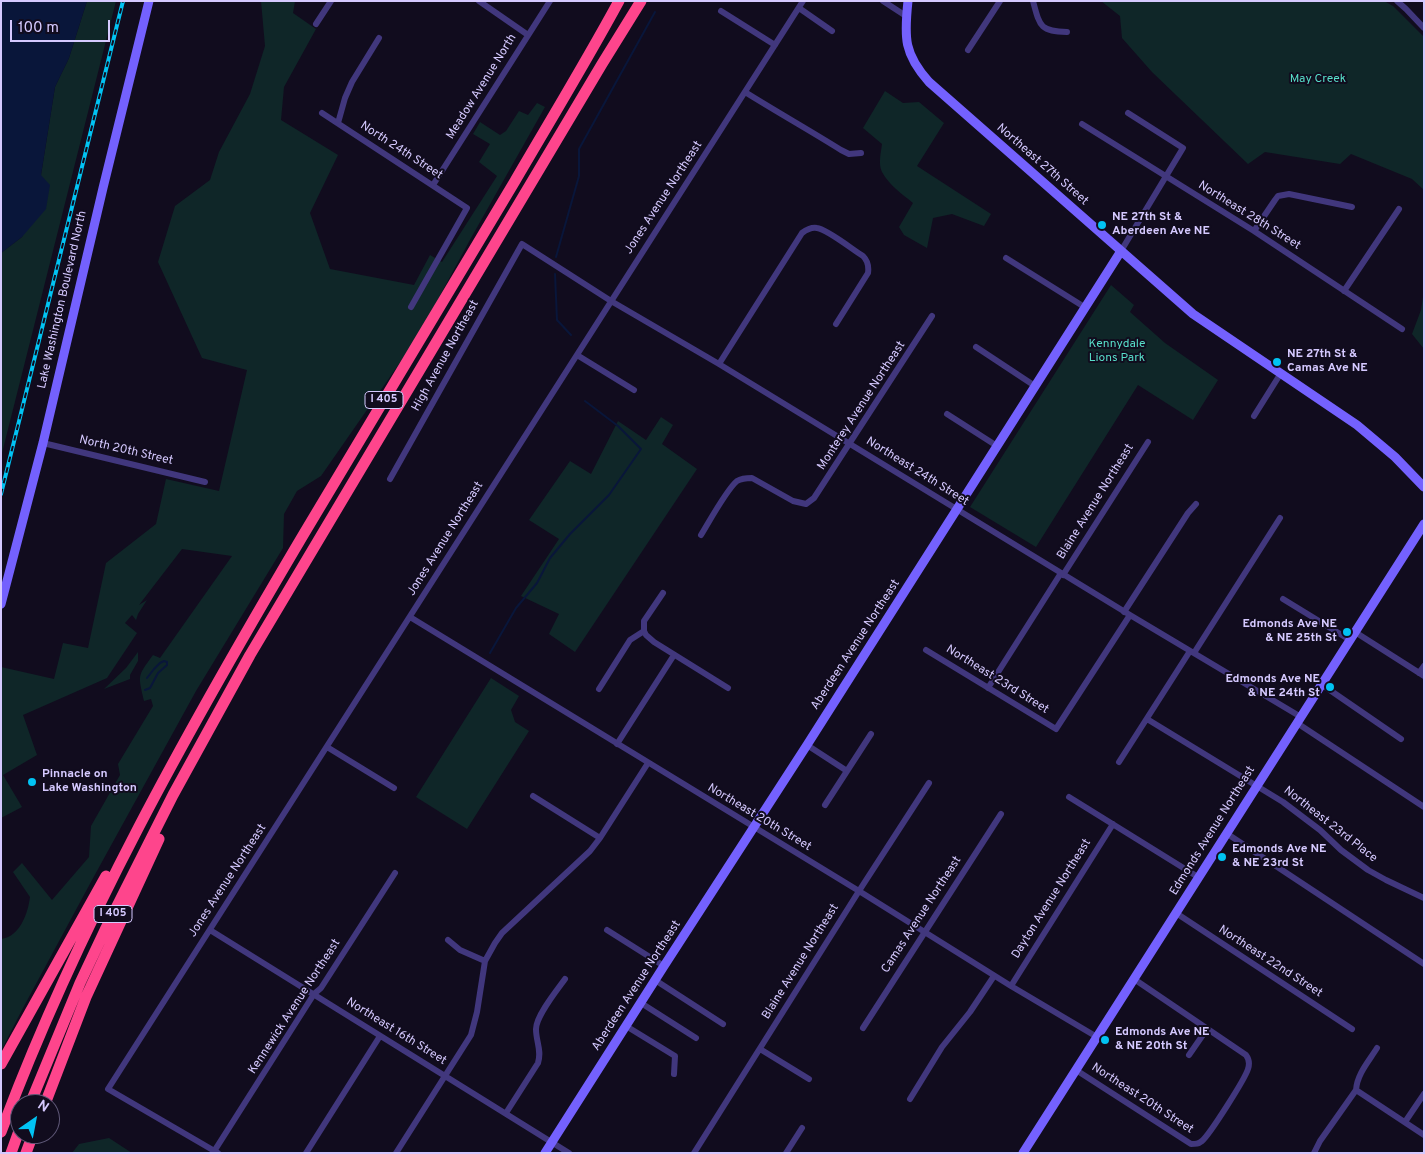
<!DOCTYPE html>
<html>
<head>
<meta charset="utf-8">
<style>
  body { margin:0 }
  #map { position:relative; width:1425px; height:1154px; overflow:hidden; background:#110c1e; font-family:Overpass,sans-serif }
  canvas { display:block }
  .frame { position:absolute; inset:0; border:2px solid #d5c9ff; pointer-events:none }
  .north { position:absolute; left:10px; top:1094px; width:50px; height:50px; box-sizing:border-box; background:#110c1e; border:1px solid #5f5878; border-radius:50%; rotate:33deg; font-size:14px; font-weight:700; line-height:20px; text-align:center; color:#d5c9ff }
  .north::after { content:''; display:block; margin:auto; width:18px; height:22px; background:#01c3f3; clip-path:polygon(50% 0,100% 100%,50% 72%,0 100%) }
  .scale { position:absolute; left:10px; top:20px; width:100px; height:22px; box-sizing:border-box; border:2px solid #d5c9ff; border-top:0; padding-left:6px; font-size:15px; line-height:18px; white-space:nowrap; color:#d5c9ff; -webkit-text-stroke:4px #110c1e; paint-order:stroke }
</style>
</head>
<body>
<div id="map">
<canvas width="1425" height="1154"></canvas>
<div class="frame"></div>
<div class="north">N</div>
<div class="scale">100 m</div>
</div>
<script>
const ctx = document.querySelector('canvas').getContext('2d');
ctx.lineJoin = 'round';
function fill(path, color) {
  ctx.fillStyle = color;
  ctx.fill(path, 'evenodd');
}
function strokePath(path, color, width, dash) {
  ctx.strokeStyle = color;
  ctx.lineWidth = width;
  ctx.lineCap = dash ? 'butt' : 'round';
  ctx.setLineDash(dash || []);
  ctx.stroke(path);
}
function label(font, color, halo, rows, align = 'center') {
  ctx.font = font + ' Overpass,sans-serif';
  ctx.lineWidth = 4;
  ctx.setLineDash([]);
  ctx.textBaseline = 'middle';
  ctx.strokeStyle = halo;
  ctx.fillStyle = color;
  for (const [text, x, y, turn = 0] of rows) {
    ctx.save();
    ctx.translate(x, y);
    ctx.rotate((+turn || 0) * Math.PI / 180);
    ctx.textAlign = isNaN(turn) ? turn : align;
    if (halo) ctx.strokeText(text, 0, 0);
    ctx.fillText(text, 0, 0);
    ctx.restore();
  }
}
fill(new Path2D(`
  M87,1H116L1,457V253L22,237L41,175L55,87L69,58Z
  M261,1H295L293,13L316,29L284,87L281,120L338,155L310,213L330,269L414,285L430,255L442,262L497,176L479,162L490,144L473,134L480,122L500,135L506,131L519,111L528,115L537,103L545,107L471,238L417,338L321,476L297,491L284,514L283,548L196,691L92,880L23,1008L1,1051V939C20,937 28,913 30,897L13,872L22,863L52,900L89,857L91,826L120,775L118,764L153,706L151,699L144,701C138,674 137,677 153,655L160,658L232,556L182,549L139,605L147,600L138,614L136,620L132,615L125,623L137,633L107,678L23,715L37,755L3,775L22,807L1,818V667L54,679L63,643L88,648L106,563L156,524L166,479L219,491L247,370L202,358L158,262L175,206L210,180L219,152L250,94L265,46Z
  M1101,1H1384L1393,6L1424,37V190L1412,179L1351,154L1340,164L1265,152L1248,164L1152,72L1122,38L1120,16Z
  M885,91L903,103L919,102L944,123L917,166L991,214L984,226L952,214L933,218L927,248L904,235L899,227L913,203C902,194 889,185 882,172C878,164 881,152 882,144L863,128Z
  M1111,285L1134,305L1130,312L1165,343L1218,380L1193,420L1138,385L1036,547L970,507Z
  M1424,290V349L1412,334L1421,310Z
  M661,417L673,425L662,444L697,469L575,652L549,634L559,614L521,596L559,539L529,520L570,461L591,474L618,421L646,440Z
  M138,652V661L130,675V679L104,689L126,668Z
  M491,678L519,696L511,710L515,722L529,731L467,829L416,797Z
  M109,1138L132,1153H72L79,1144Z`), '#0f2628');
fill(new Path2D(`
  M1,1H87L69,58L55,87L41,175L50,185L46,209L22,237L1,253Z`), '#09163a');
strokePath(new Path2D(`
  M1423,1L1424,2
  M556,257L579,176V149L655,12
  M555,274L557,320L571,335
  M490,653L516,608L537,583L550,558L570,534L609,495L641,449L618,426L585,401
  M145,690L150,688L158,673L167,665V662L164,661L160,663L154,669L147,678`), '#09163a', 2);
strokePath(new Path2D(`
  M479,1L528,35
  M883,1L906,16
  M1033,1C1040,27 1040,31 1067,32
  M1397,1L1406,9L1424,28
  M799,8L832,31
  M721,11L775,45
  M316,24L331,1
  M968,50L1000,1
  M745,92C777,112 809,130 841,150L849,154L861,153
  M322,113L467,208L411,307
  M338,123L345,98L352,82L379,38
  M1082,124L1254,231L1402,329
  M433,185L550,1
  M1254,231L1275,200L1278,196L1289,194L1352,207
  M1121,251L1183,148L1128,113
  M1006,258L1086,308
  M1344,291L1399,209
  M976,347L1035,386
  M577,355L634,390
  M719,364L802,233C806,230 811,227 817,228C827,229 853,250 863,256C868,261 869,266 868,273L836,324
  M947,414L997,446
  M1254,416L1281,373
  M43,443L205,482
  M390,479L522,244L611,301L719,364L1130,615L1301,717
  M701,535C709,522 727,489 737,481C742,478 747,478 752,478L793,501L806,504L814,498L932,316
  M1063,575L1148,442
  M1283,599L1350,640
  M1124,612L1188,513L1196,504
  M410,617L859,891L1011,986L1097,1037
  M644,631L646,635L654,642L728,688
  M1355,632L1424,676
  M926,650L1056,729L1130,615
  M1194,653L1280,518
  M1419,673L1424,666
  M1321,684L1401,739
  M988,688L1061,573
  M599,689L630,640L644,631V621L663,593
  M1147,719L1283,802L1320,830L1341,850L1368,870L1386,880L1424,898
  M1297,723L1424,807
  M617,744L674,655
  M807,745L847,771
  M327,747L394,788
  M1119,762L1190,651
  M533,796L600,838
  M1069,797L1198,877
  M825,805L871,734
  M1226,833L1424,964
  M1176,913L1352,1029
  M210,930L569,1153
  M607,930L664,966
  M448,940L460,950L485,961
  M655,980L723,1024
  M1011,986L1113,824
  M641,1003L696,1038
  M626,1026L675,1056L674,1074
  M863,1028L1001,814
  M760,1049L809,1079
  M1189,1055L1207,1029
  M1076,1070L1191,1144C1196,1144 1198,1144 1202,1141C1210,1134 1245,1079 1248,1069C1250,1063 1249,1059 1246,1055L1134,979
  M1356,1090L1424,1135
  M910,1099L942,1047L970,1012L994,976
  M506,1113L538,1063C542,1050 536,1042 536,1029C536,1016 557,990 565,979
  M1405,1122L1424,1094
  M213,1153L314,994L321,988L395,873
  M218,1153L108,1089L803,1
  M306,1153L380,1036
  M396,1153L471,1035L477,1012L485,961L495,943L502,933L590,851L600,838L648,763
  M694,1153L859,891L929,783
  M786,1153L802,1128
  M1314,1153L1320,1141L1356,1090C1357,1074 1369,1061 1377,1048`), '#41377d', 6);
strokePath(new Path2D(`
  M908,1C904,38 904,54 929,82L1193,314L1357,425L1395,457L1424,487
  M1,604L43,443L103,188L149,1
  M545,1153L664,966L807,745L1121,251
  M1023,1153L1424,524`), '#7461fe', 9);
strokePath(new Path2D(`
  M1,1064L106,876
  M30,1104L80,983L105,930L173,795L250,655L602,64L641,1
  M45,1104L86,997L159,839
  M1,1132C79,923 189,728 302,537C373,418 445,300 515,181C550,121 586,62 619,1
  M11,1153L20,1128
  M26,1153L33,1134`), '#fe458c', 11);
const rail = new Path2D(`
  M1,494L123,1`);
strokePath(rail, '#01c3f3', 4);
strokePath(rail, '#110c1e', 2, [5.5]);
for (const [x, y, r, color] of [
  [1102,225,5,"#01c3f3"],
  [1277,362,5,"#01c3f3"],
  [1347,632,5,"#01c3f3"],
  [1330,687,5,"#01c3f3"],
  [32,782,5,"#01c3f3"],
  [1222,857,5,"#01c3f3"],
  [1105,1040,5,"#01c3f3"]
]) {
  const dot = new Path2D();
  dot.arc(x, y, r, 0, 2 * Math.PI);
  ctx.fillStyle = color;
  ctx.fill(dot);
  strokePath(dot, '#110c1e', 2);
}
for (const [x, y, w] of [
  [384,400,38],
  [113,914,38]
]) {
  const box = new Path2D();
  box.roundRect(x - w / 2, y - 8.5, w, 17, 4);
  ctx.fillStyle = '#110c1e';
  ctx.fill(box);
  strokePath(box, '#d5c9ff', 1);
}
label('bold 11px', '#d5c9ff', null, [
  ["I 405",384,400],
  ["I 405",113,914]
]);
label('12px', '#57dec9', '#110c1e', [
  ["May Creek",1318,80],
  ["Kennydale",1117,345],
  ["Lions Park",1117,359]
]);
label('12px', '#d5c9ff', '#110c1e', [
  ["Meadow Avenue North",482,87,-58],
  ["North 24th Street",401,151,33],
  ["Northeast 27th Street",1042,165,41],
  ["Jones Avenue Northeast",664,198,-57],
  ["Northeast 28th Street",1249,216,32],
  ["Lake Washington Boulevard North",63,300,-77],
  ["High Avenue Northeast",446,356,-61],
  ["Monterey Avenue Northeast",862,406,-57],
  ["North 20th Street",126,451,13],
  ["Northeast 24th Street",917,472,32],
  ["Blaine Avenue Northeast",1096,502,-58],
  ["Jones Avenue Northeast",446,539,-58],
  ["Aberdeen Avenue Northeast",856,645,-57],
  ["Northeast 23rd Street",997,680,32],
  ["Northeast 20th Street",759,818,31],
  ["Northeast 23rd Place",1330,825,38],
  ["Edmonds Avenue Northeast",1213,831,-58],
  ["Jones Avenue Northeast",228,881,-57],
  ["Dayton Avenue Northeast",1052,899,-58],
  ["Camas Avenue Northeast",922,915,-57],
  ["Blaine Avenue Northeast",801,962,-58],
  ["Northeast 22nd Street",1270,962,33],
  ["Aberdeen Avenue Northeast",637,986,-57],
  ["Kennewick Avenue Northeast",295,1007,-57],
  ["Northeast 16th Street",396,1032,32],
  ["Northeast 20th Street",1142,1099,33]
]);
label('bold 12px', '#d5c9ff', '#110c1e', [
  ["NE 27th St &",1112,218],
  ["Aberdeen Ave NE",1112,232],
  ["NE 27th St &",1287,355],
  ["Camas Ave NE",1287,369],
  ["Edmonds Ave NE",1337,625,"right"],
  ["& NE 25th St",1337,639,"right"],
  ["Edmonds Ave NE",1320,680,"right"],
  ["& NE 24th St",1320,694,"right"],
  ["Pinnacle on",42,775],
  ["Lake Washington",42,789],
  ["Edmonds Ave NE",1232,850],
  ["& NE 23rd St",1232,864],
  ["Edmonds Ave NE",1115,1033],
  ["& NE 20th St",1115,1047]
], 'left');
</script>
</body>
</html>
